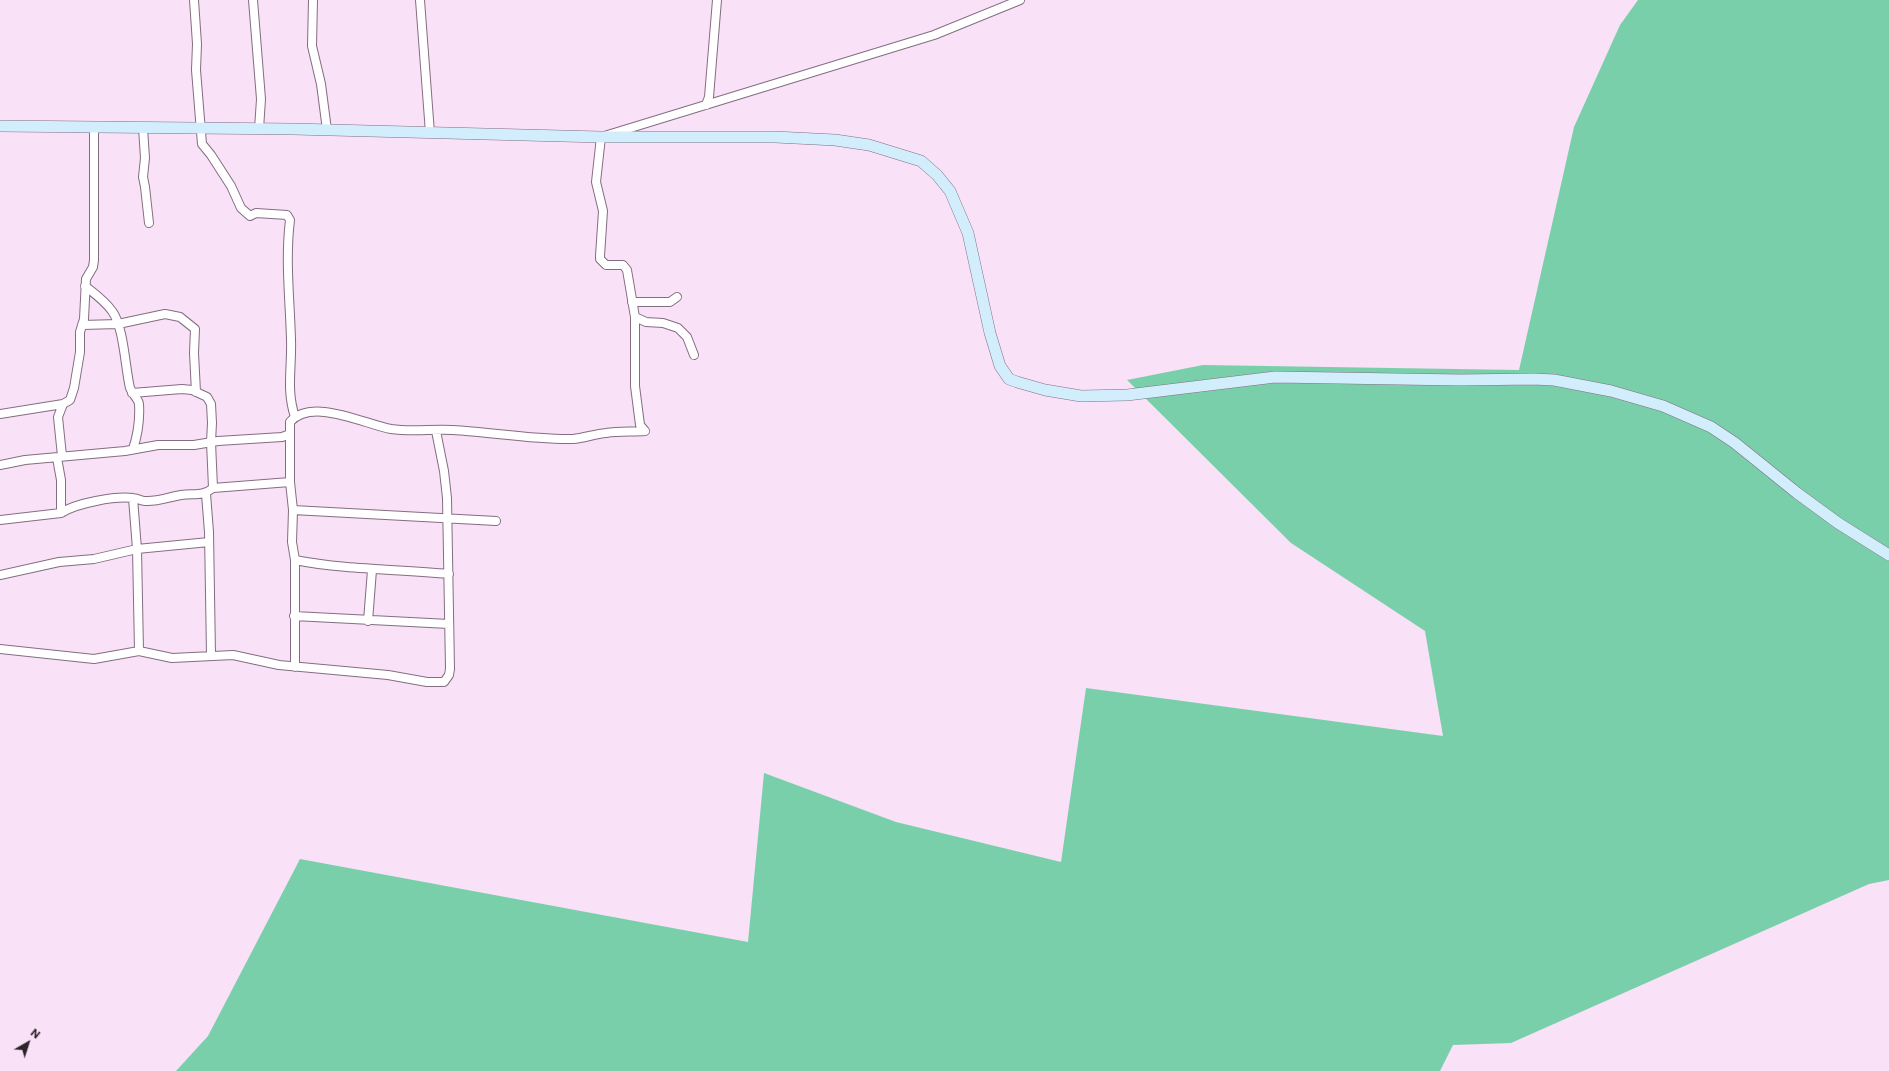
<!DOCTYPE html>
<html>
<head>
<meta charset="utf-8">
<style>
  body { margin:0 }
  #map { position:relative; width:1889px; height:1071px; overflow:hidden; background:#f9e1f7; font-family:Commissioner,sans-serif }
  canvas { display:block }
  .north { position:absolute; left:8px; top:1023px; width:40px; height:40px; -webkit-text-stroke:3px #f9e1f7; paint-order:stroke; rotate:39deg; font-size:11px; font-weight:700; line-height:16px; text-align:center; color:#2c232b }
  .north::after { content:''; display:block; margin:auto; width:14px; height:18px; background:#2c232b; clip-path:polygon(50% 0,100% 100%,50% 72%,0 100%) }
</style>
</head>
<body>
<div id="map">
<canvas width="1889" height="1071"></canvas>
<div class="north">N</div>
</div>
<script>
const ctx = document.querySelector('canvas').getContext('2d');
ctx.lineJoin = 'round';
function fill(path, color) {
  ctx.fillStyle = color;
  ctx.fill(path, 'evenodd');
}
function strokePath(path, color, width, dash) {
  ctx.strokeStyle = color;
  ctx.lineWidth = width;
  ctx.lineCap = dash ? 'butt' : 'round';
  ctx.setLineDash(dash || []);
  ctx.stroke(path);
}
fill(new Path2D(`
  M1638,0H1889V880L1869,884L1511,1043L1453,1045L1440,1071H176L208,1036L300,859L748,942L764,773L896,822L1061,862L1086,688L1443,736L1425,631L1291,543L1127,380L1203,365L1519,370L1574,127L1620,25Z`), '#7acfab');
const street = new Path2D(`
  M194,0L197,44L196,70L202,144L211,155L231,186L241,208L250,216L256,213L287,215L290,220C285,261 290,300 291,340C292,368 286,390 295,417
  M253,0L261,99L259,129
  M313,0L312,46L321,84L327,130
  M420,0L430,133
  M706,105L709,97L717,0
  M143,128L145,158L143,177L145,187L149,223
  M85,286C95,294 105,301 112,311C124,327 125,367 130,388C132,394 138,398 139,404C140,420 138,434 133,449
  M632,302H670L677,297
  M635,317L646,322L663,323L678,328L687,337L694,355
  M82,325L118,324L165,314L180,317L195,329L194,353L196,392
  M132,393L182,389L192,390L207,397L211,404L212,423L211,442L213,488
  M0,414L63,404
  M645,431L640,425L635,386V317L627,270L623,265H606L600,259V256L603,211L596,182L601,137L934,35L1020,0
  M290,434V482L293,510L292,542L295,560V667
  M62,456L58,417L63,404L70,400L74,388L80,352V332L84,319L86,279L93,267L94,260V128
  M57,458L61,480V513
  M0,465L25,460L125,451L158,445H194L218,441L282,437L290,434V422C312,397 364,424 391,429C411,432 431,429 452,430C492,432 533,440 573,439C584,438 595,434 606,433C619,431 632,432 645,431
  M206,494L209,532L211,655
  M133,498L137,549L139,651
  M293,510L496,521
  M0,520L61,513C76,503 115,496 133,498C137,498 141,501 145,501C157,502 169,497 181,495C194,493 202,497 213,488L290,482
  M295,560C346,570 397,569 449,574
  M0,575L59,562L94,559L137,549L209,542
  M294,616L449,624
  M368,621L372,570
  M0,649L94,659L139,651L172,658L233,655L279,665L388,675L427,682H444L449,675L450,669L447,498L444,471L436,431`);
const secondary = new Path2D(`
  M0,126L293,129L601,137H775L835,140L869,145L921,161L937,175L950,191L968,233L990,333L1000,366L1009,379L1017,382L1045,390L1081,396L1127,395L1275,377L1460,380L1534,379L1554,380L1611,391L1663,406L1711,427L1735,443L1797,493L1838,523L1889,555`);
strokePath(street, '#836e81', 10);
strokePath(secondary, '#836e81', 12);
strokePath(street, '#fff', 8);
strokePath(secondary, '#d2eefc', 11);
</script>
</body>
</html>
